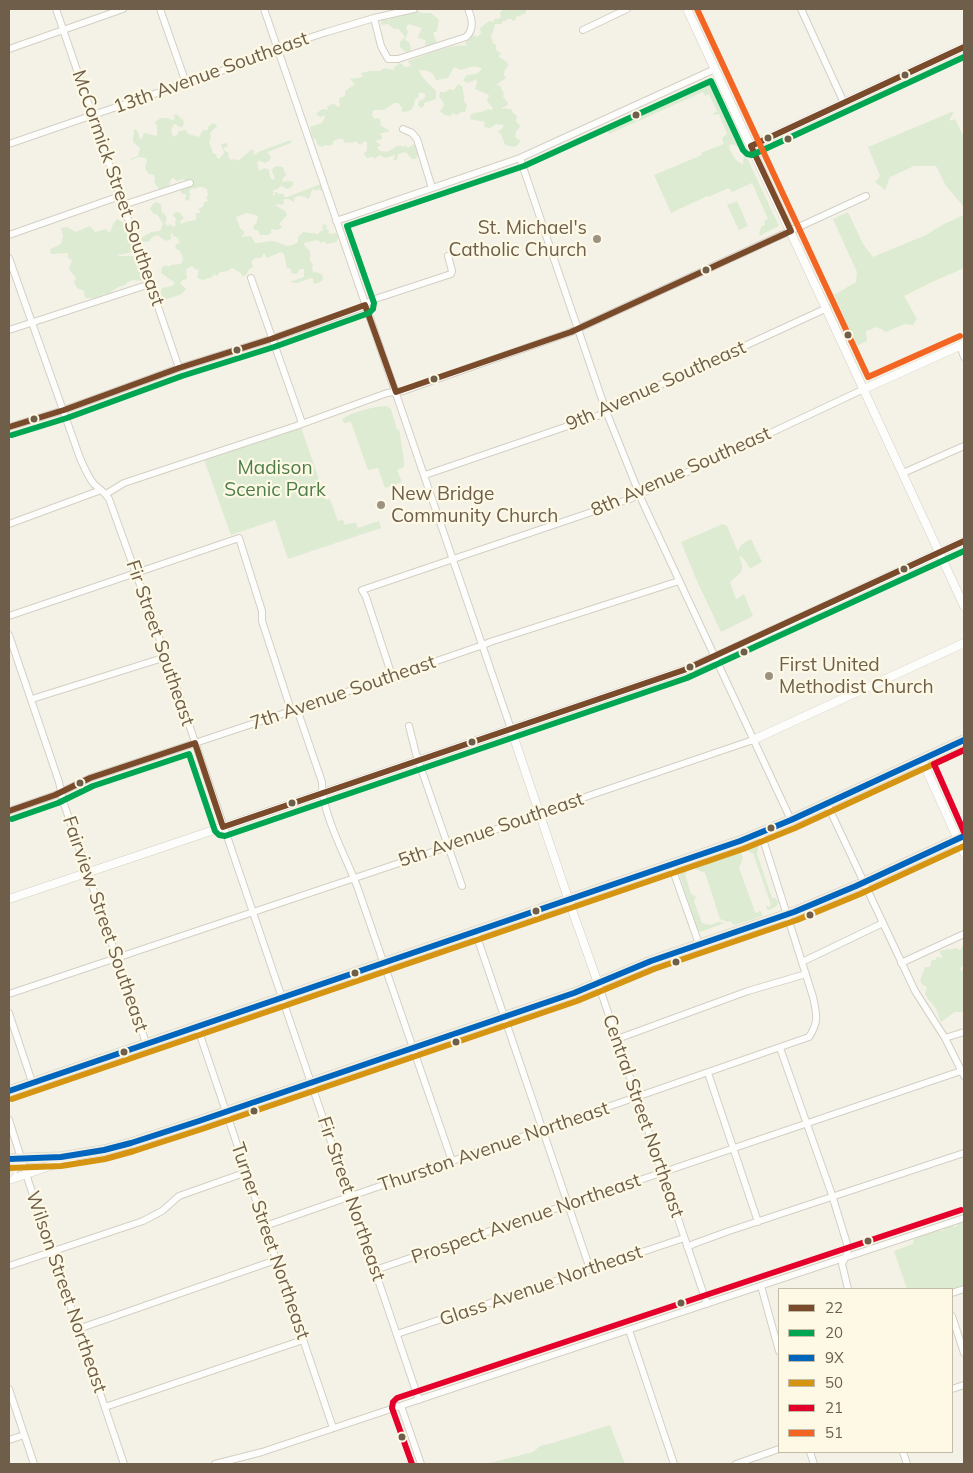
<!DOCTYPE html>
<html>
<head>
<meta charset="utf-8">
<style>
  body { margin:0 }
  #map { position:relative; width:973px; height:1473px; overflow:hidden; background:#f4f2e6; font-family:Mulish,sans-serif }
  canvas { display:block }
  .frame { position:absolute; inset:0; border:10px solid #6e5e4a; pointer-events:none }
  .legend { position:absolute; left:778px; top:1288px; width:175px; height:165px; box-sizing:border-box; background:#fdf9e5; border:1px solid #c4bba7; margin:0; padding:6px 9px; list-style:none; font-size:15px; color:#6e5e4a }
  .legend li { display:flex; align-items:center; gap:10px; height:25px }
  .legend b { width:25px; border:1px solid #c4bba7 }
</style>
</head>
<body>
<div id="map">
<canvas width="973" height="1473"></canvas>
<div class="frame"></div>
<ul class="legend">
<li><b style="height:6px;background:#7a4b2a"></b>22</li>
<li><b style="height:6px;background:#00a651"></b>20</li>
<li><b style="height:6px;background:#0065bd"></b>9X</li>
<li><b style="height:6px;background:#d59412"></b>50</li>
<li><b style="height:6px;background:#e4002b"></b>21</li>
<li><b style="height:6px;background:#f26522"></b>51</li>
</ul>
</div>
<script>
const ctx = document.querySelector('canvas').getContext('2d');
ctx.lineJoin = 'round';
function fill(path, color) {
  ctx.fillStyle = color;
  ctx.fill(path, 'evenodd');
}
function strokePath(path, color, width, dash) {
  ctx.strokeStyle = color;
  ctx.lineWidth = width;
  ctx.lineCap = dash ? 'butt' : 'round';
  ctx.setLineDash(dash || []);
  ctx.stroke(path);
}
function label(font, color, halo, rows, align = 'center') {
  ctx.font = font + ' Mulish,sans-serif';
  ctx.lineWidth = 4.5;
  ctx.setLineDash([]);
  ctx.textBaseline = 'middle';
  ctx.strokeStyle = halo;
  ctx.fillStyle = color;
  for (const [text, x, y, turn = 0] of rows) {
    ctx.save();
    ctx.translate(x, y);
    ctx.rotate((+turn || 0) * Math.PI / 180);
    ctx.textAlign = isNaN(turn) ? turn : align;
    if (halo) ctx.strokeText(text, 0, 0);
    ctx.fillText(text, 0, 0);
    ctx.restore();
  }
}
fill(new Path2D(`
  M392,9H417V11L422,13H431L439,20L437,31L433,33L437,43L426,48L425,44L426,40L418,38L419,34L422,28L408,24L406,28L408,32L405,40L409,42L411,48L410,51L407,53L400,47V42L405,37L399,29H394L388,24L382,25L381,21L384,18L389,20L395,15L400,16L399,10Z
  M503,9H519L518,11L521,9H526V13L516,17V20L513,21L511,19H507L506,21H503L502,24H495C495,30 491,33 491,39H493L492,42L496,45V50L502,54L499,55V57L507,62L508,66C505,69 504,71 504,75L506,78L496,85H499L501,87V89L504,93L503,97L508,103L507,106L500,108L511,109L513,113L517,116L516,121L520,126L515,134L516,138L520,140L519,144L514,147L505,145L501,134L497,131L501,130L504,125L496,124L490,128L484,127L485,122L470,119L471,114C477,112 482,113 488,109L492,110L493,108L487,101L489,95L475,89L477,83L476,79L473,81L467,83L463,80L467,75L476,74L482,69C474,64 469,68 461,70L454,67L448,78L436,80C433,72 428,70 419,70L422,77L436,91V99L424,103V106L421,108L418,105L419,101L425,98V94L419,92L418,98L415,99L414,105L410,111L402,112V108L398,103H394L384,110H373L372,115L374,119L379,118L381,123L380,125L390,131L379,134L382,136V139L375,141L380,144V146L377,147L380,151C395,155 393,142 404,147L405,145L408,148L414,144L416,146V150L419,152L416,159H412L406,152L398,154L397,159L394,161L393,160L395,156L394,155L386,158L379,155L375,159L373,157L367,158L364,154L367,150V142L365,141L360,145L355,141L353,143L350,142L347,143L344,142L343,139H339L333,141V144L328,146L325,145L322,147L317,144L316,140L312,137L310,127L322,123L326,115L320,117L316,114L322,109L328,110L327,107L334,103L337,107L340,106L339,98L345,96V91L355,84L350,79L363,77L361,73L371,71H380L384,68L394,70V67L400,63L405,67L411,66L408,61C425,56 451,43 467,46L465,43L474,35L477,37L481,33L480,28L489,21L493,22L495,19H498L501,17L500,13Z
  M707,79H710L711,81L741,145L739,148L735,145L730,144L729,148C733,155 736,163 743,164L744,156L748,160L779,226C773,229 766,232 759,236L761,227L765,225L764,221L768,219L752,183L732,192L729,188L708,197L707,196L671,213L654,175L702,155L701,153L724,144L722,138L727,134L719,114L714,115L713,114L717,111L709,94L705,96L703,92L609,134L605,127Z
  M458,84L463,87C462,92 465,95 464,101L467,105L465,112H461L457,115L452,113L451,116L445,115L440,111L444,106L442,100L439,98L440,92H446L449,89L454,90Z
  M954,111L949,121L955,119L964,137V207L946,186L936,166H914L890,177L885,190L875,182L880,176L868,147Z
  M176,114L181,118L180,120L183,119L184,124L182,127H179L176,124H174L171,130L173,137L177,135L179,131L186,130L188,134L199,137L203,130H208V127L213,123L217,125V126L210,133L211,137L209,143L211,146L213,154H217L216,157L220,159V157L223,155L224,152L221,144L226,143L228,146L224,148V150L229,153L228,157L231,160L235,159L238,161L251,150H253L254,152L253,156L258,152L291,140V143L267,152L271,157L269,161L265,163L260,161L257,162L259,171L264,168L269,170L270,177L273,180L275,178L272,172L273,168L277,166L283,167L286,175L283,178L282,182L288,181L293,182V185L290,188L287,189L282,186L279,187L278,189L273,190L274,193L272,195H275V192L279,193L278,195L283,193L284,197H287L321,184L322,190L321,191L319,189L315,191L314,189L312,190L309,199C305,196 299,195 295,197L294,201L293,202L289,199H284L283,205L278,204L275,205L285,211L287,215L279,224L282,227L278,230L271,229V233L268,235H260L258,230H255L253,227L257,222L258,216L247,213L236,217L240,228L245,232L241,237L251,236L255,243C261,243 268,241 273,241C284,243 286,250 298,242V237L303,232L319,234V232L324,230L322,227L324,224L327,226L326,229L329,230L328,233L331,234L334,233L338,234V239L336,242L327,244L324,241L321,243L317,240L304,243V245L310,251V261L313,264L312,271L322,274L323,278L322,281L316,284L313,282V278H311L297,283L290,282L304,277V269H300L297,274L291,273V269L287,268L284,254L281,252L267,258L264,253L261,258H255L251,262L253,267L249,269L246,275L242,276L241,273L232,268L228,271L220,272L217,276L214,274L212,277L203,280L197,278L199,270L195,269L192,266L186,269L187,279L182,280L180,283L186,289L182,294L164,300L159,296L162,288L172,286L175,283L161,273L162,267L167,265L168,267L171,265L181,264L183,259L180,251L175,248L177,243L180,244L178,238L173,236V233L171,234V239L166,241L157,235L151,238L150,241L145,242L142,241L141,238L151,232L160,231L163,224L157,214H154L150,209L152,205L156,202C165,205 160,207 162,213H164L167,219L165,223L168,226L171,224L172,227L176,225L175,223L176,219L173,215L176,212H179L184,218L180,222L181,224L185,222L196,220V213H200L199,208L203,207L204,202L208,201L206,198L208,195L207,189C203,187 199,186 195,189L192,188L189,191L190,194L189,200L186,201L185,198L187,195L181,193L180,188L190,187L192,183L185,181L184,179L176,181L174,178L171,179L169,186L159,189L154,182L155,179L154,175L149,174L146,170L145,165L147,162L146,158L139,157L130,160V159L138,156L140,148L135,144L133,141L134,129L137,130L140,139H142L144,133L157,136V126L155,122L161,118H167L172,120L175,119L174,115Z
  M737,201L748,226L739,230L727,205Z
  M848,212L863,244L873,257L926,235L942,225L964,215V268L932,282L904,296L917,319L913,325L904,324L886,332L877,327L866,331L867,341L857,346L834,295L856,282L857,272L833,219Z
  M117,219L127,225V236L135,250L134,252L117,255L120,256H135L140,264L139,269L144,277L141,281L133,280L128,282L125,285L118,287L109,294H104L96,298H85L84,291L77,288L74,282L76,278L69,269L72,260L68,258V253L51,254L50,249L61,244L63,237L61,228L67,227L76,232L90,226L95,232L106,229L110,233L113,224Z
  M386,406L391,409L397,430L399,429L404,460V467L397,470L402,482L385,488L378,468L368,470L351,422L344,423L342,419C354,411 372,407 386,406Z
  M301,427L326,500L330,499L338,521L343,520L345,525L351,523H356L358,528L379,521L381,528L288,559L275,520L231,535L204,460Z
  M723,524L727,526L738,552C740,544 744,543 751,539L762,562L751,568L749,567L744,559L739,555C745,573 743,570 730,582L736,599L744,594L753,616L721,632L697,581L681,542Z
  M758,842L759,844L757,854L772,898H775L779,903L777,904V906L769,910L767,909L766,905L769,907L771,905L753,853L749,852L745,846Z
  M740,850L743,858L739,868L755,912L758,913L760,910L763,916L734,925L730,921L728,922L720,919L705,873C700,871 694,869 692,864L694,861L700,865Z
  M687,865L688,869L685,875L691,894L696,896L694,901L702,923L710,925L718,922L725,923L700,932L697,929L677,867Z
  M963,945L964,946V966L961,967L960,971L964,970V1012H955L941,1022C938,1017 938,1011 935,1007C931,1002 928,999 925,994L927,987L923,985L920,981L925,967H930L932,960H936V957L943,958L939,951C946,949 951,950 958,948V950H960Z
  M959,1222L964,1224V1287L952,1291V1289H907L894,1251L913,1244L914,1239L917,1236L924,1235L925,1232L935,1230L943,1231L944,1228L948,1225L956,1227Z
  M610,1425L625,1464H486L533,1452L540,1446L553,1443Z`), '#dcebd1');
const minor = new Path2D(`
  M56,9L179,368
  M160,9L186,83
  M264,9L511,729
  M801,9L844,103
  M374,18L381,46L388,59H398L466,37C475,29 472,18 468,9
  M583,30L627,9
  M9,49L123,9
  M403,129L412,133L417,139L432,188
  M9,144L279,51L293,43L327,32L374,18L414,9
  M520,158L554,259L606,411L643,503L791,820
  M123,205L190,183
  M336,221L520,158L715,69
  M9,235L120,196
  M9,258L80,458C84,467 88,477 94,484C99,489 105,492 109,499L166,657L419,1400
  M251,278L302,423
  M9,330L150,284
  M960,346L964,357
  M9,427L64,410L179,368L271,339L360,308L372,300L451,274L452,271L448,256
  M903,473L964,446
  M425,475L600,415L610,408L827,308
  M106,494L124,483L296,426L387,393L403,391L571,332L866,196
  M9,524L101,490
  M9,616L239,538L262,611V621L291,710
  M9,635L59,782L63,801L146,1043
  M392,676L366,597L362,590L630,499L864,389
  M32,699L166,657
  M297,709L322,782C321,812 346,857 357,886C389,977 420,1069 452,1161
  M409,726L416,754L462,886
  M827,804L915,991L945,1038L964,1076
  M9,811L55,795L90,778L297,709L483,645L490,642L679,581
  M671,865L699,944
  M475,931L590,1269
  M802,962L883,923
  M901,963L964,934
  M598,983L707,1304
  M9,994L447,847L591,795L753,740
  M9,1013L32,1082
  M197,1026L333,1428
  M945,1038L964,1032
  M617,1039L748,991L806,974
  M780,1048L831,1192L848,1247L847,1254L842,1264L848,1289
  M708,1073L758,1222
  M9,1120L28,1180L124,1464
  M265,1226L809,1037C819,1022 817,1015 813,997L761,833
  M687,1247L696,1243L729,1231L964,1153
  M9,1266L143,1221L162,1211L179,1196L247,1172
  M375,1270L961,1071
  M761,1286L779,1351
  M952,1293L964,1289
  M952,1316L964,1353
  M78,1329L276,1260
  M629,1330L674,1464
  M397,1334L684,1238
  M9,1389L34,1464
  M952,1389L964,1385
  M401,1406L421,1464
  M105,1407L303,1340
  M9,1440L24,1435
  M810,1452L814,1464
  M903,1452L907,1464
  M215,1464L262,1452L964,1218
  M736,1464L779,1449`);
const tertiary = new Path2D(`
  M687,9L964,606
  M751,146L964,47
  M864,389L964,344
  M511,729L571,907L598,983
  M753,740L964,643
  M922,760L964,853
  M9,899L223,827L684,670L721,654L964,541
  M9,1176L22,1159
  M9,1180L73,1158`);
const primary = new Path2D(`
  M9,1091L740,841L791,820L964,740
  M9,1159L61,1157L104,1150L131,1143L199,1121L574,993L651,961L794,912L856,886L964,836
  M9,1166L10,1171L9,1173`);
strokePath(minor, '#d4cfc5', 8);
strokePath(tertiary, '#d4cfc5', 9);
strokePath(primary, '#d3cec4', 11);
strokePath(minor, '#fdfdfb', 6);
strokePath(tertiary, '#fdfdfb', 8);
strokePath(primary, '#f1efe3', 10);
strokePath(new Path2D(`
  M9,427L64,410L179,368L271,339L365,305L396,392L571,332L791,231L751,146L964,47
  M9,811L55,795L90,778L195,743L223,827L684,670L964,541`), '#7a4b2a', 6);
strokePath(new Path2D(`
  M12,435L67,418L182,376L274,347L369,313L373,309L374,303L347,226L524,166L711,81L743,150L747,154L752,155L964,57
  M12,819L58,803L93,786L189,754L215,831L219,835L225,836L687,678L964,551`), '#00a651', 6);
strokePath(new Path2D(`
  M9,1091L740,841L791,820L964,740
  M9,1159L61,1157L104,1150L131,1143L199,1121L574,993L651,961L794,912L856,886L964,836`), '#0065bd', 6);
strokePath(new Path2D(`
  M12,1099L743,849L795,828L964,750
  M9,1168L61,1166L105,1159L134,1151L202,1129L577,1001L654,969L797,920L860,894L964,846`), '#d59412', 6);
strokePath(new Path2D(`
  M964,750L934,764L964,832
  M412,1464L392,1408L393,1402L397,1398L961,1210`), '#e4002b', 6);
strokePath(new Path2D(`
  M697,9L868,377L960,336`), '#f26522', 6);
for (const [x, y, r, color] of [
  [905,75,4.5,"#6e5e4a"],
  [636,115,4.5,"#6e5e4a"],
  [768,138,4.5,"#6e5e4a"],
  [788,139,4.5,"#6e5e4a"],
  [597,239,5,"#9d9281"],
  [706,270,4.5,"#6e5e4a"],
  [848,335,4.5,"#6e5e4a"],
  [237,350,4.5,"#6e5e4a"],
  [434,379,4.5,"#6e5e4a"],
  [34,419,4.5,"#6e5e4a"],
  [381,505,5,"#9d9281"],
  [904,569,4.5,"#6e5e4a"],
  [744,652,4.5,"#6e5e4a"],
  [690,667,4.5,"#6e5e4a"],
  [769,676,5,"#9d9281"],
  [472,742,4.5,"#6e5e4a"],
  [80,783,4.5,"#6e5e4a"],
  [292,803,4.5,"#6e5e4a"],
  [771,828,4.5,"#6e5e4a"],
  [536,911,4.5,"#6e5e4a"],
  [810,915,4.5,"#6e5e4a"],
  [676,962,4.5,"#6e5e4a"],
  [355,973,4.5,"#6e5e4a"],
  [456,1042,4.5,"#6e5e4a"],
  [124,1052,4.5,"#6e5e4a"],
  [254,1111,4.5,"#6e5e4a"],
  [868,1241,4.5,"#6e5e4a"],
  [681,1303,4.5,"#6e5e4a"],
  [402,1437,4.5,"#6e5e4a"]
]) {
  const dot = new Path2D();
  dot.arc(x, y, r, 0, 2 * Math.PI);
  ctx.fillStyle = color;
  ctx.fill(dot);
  strokePath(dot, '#fdf9e5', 2);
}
label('19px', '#6e5e4a', '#fdf9e5', [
  ["13th Avenue Southeast",211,73,-20],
  ["McCormick Street Southeast",118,188,71],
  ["9th Avenue Southeast",656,386,-24],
  ["8th Avenue Southeast",681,472,-24],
  ["Fir Street Southeast",160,643,71],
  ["7th Avenue Southeast",343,693,-19],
  ["5th Avenue Southeast",491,830,-19],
  ["Fairview Street Southeast",105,924,71],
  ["Central Street Northeast",643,1116,71],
  ["Thurston Avenue Northeast",494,1147,-19],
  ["Fir Street Northeast",351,1199,71],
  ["Prospect Avenue Northeast",526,1219,-19],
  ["Turner Street Northeast",270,1241,71],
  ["Glass Avenue Northeast",541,1286,-19],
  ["Wilson Street Northeast",66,1292,71]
]);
label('19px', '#6e5e4a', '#fdf9e5', [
  ["St. Michael's",587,228,"right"],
  ["Catholic Church",587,250,"right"],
  ["New Bridge",391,494],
  ["Community Church",391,516],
  ["First United",779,665],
  ["Methodist Church",779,687]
], 'left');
label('19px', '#4d7e49', '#fdf9e5', [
  ["Madison",275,468],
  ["Scenic Park",275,490]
]);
</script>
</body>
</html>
